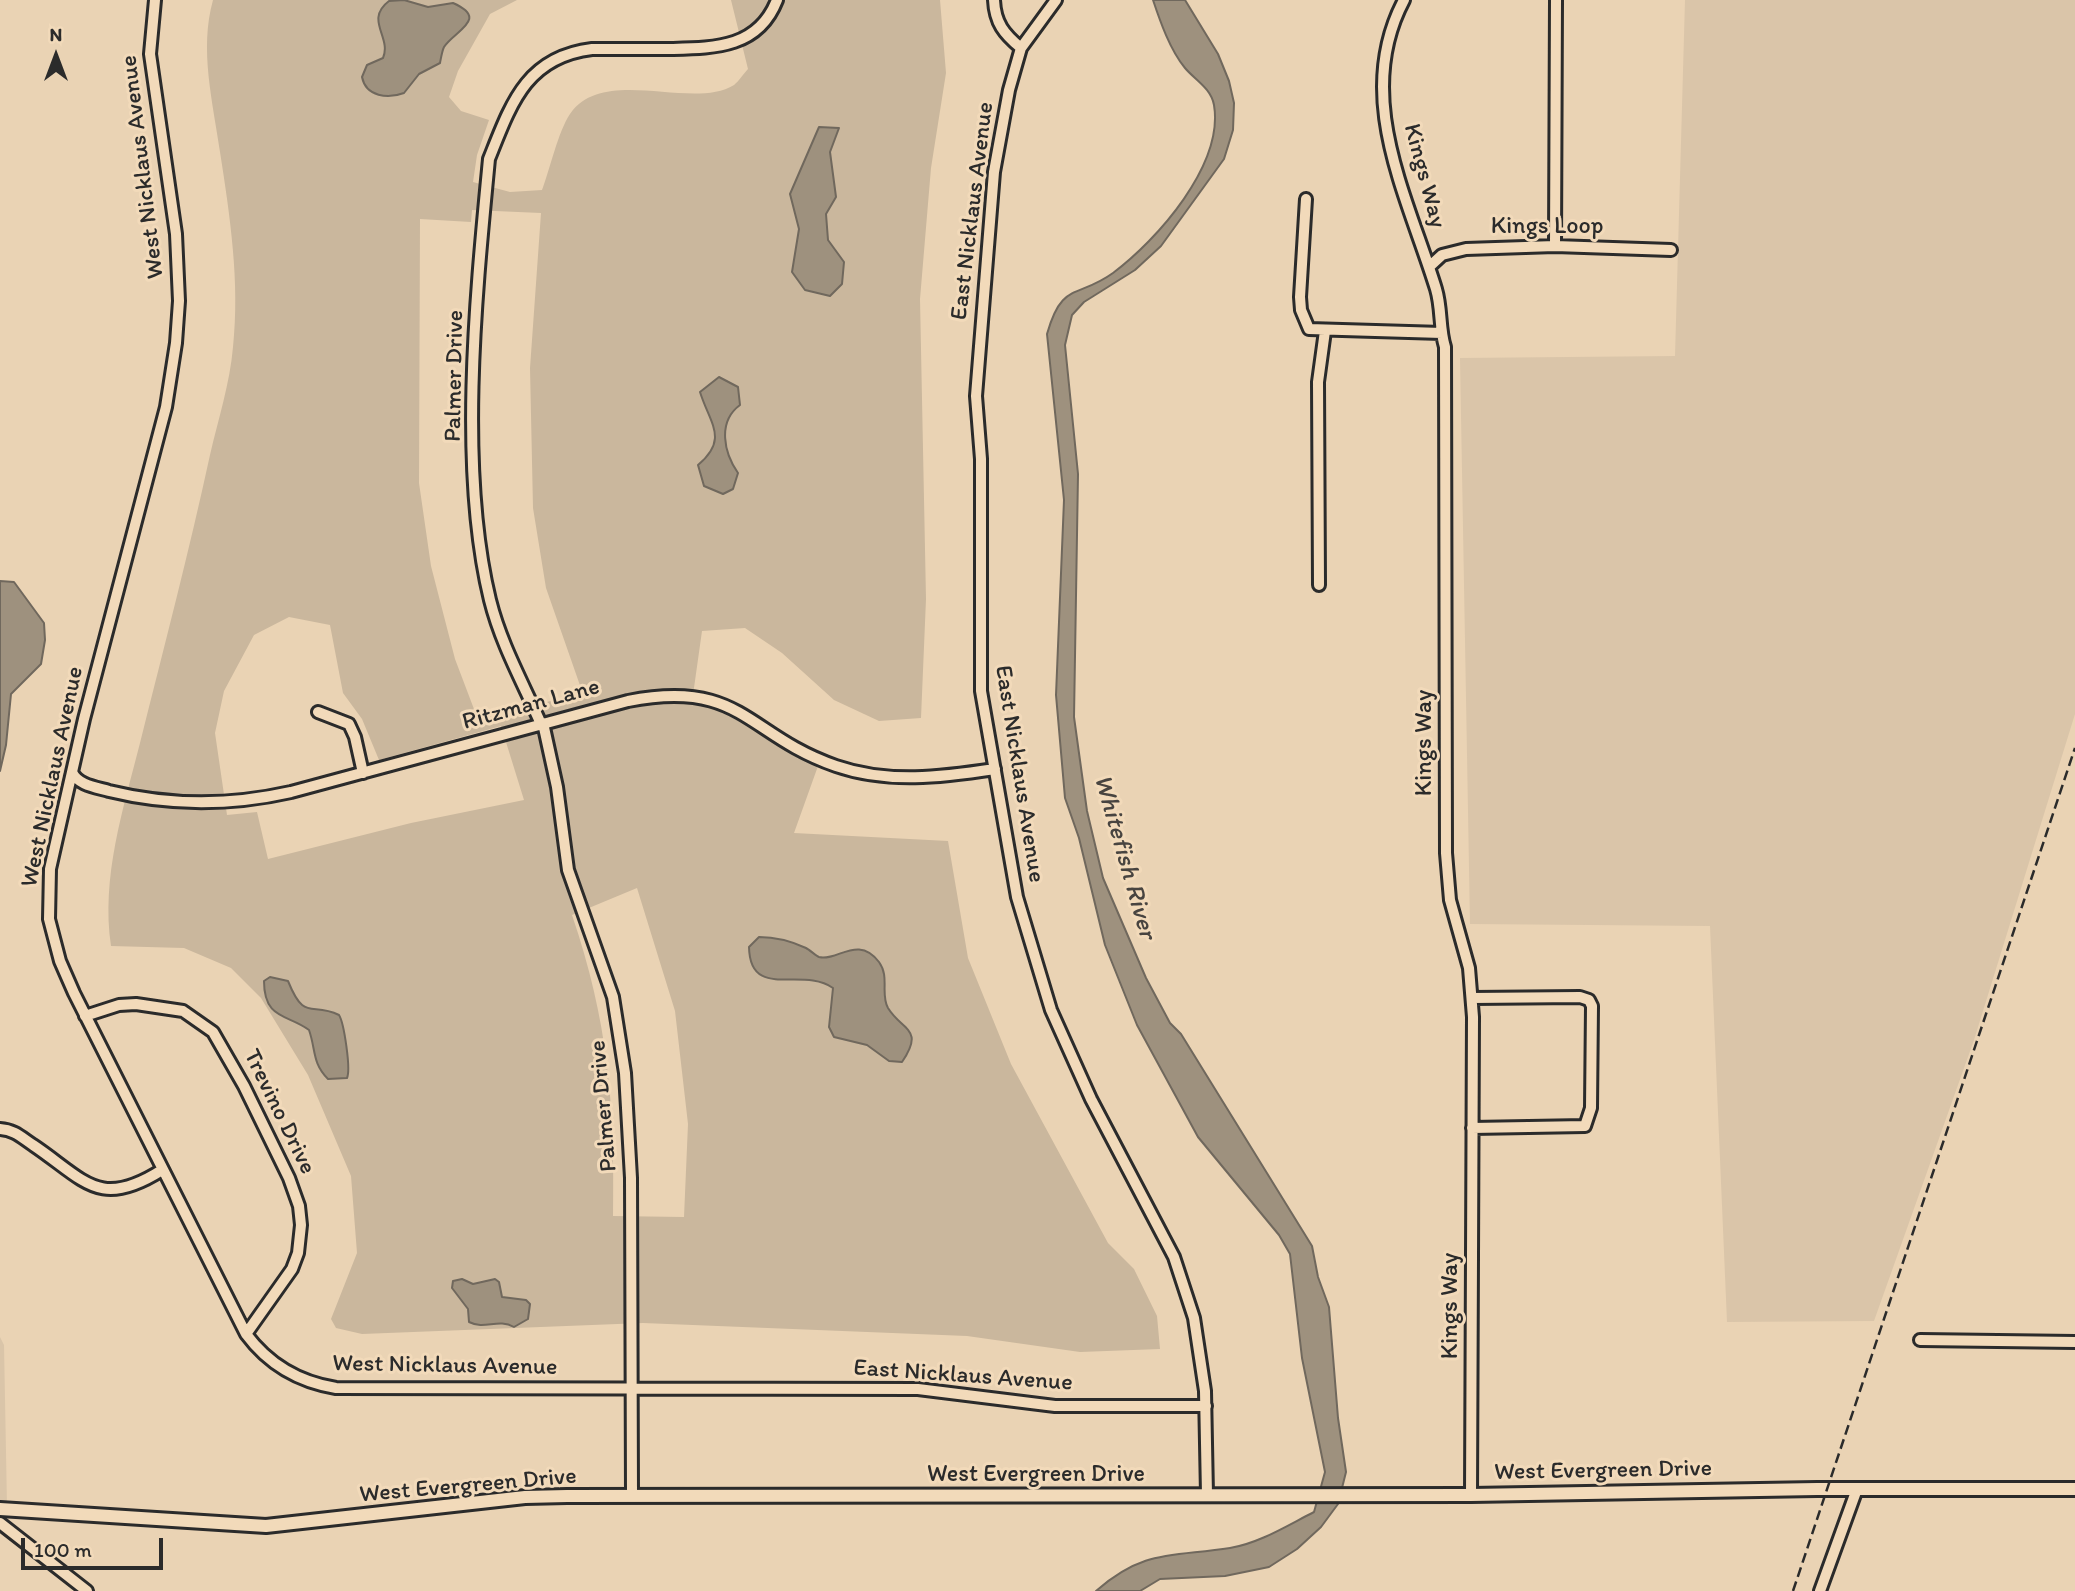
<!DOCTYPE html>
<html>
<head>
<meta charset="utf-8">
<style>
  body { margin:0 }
  #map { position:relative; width:2075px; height:1591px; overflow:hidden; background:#ead3b4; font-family:Itim,sans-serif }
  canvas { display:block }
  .north { position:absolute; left:21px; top:21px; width:70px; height:70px; -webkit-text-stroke:5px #f2daba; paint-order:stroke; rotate:0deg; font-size:19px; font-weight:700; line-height:28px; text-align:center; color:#2b2b2b }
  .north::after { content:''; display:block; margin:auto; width:24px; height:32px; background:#2b2b2b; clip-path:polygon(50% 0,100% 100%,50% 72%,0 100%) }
  .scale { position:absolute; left:21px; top:1538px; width:142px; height:32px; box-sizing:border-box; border:4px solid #2b2b2b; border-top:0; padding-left:9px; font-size:21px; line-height:24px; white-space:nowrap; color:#2b2b2b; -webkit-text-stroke:5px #f2daba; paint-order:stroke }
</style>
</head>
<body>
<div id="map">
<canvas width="2075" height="1591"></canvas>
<div class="north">N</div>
<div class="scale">100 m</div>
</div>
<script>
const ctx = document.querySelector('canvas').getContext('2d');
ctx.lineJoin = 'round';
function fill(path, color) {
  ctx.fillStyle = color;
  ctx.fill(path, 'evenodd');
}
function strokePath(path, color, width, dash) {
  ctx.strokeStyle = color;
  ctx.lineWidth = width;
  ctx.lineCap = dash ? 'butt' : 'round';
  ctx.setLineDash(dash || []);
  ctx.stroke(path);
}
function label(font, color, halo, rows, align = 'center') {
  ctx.font = font + ' Itim,sans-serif';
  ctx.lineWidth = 6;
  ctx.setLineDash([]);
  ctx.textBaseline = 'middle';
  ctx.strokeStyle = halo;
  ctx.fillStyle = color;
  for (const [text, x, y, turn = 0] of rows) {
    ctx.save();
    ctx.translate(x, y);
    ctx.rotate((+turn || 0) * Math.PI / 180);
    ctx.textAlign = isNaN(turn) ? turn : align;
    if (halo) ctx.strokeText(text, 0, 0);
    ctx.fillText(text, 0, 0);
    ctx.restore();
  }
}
fill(new Path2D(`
  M1685,0H2075V714L1974,1040L1874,1321L1727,1322L1710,926L1470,924L1460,358L1675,356Z
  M0,1337L4,1345L7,1506H0Z`), '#dac5a9');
fill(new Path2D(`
  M213,0H517L490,14L458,71L449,97L461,111L489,120L477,155L473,182L510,192L542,190C550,169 558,132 570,114C604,65 692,111 734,85C739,81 744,73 748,69L731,0H940L946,73L931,168L920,299L926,599L921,718L879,721L834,700L782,653L745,628L702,631L692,702C739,712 774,746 818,766L794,833L948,841L968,958L1011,1064L1108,1243L1134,1269L1157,1316L1160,1349L1080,1352L967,1336L643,1323L362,1334L336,1328L331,1319L357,1253L351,1176L308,1075L261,998L231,968L184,948L111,946C101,877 123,810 140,743C164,647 189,552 210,455C218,420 230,383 233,347C240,282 230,216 220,152C213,102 199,50 213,0ZM472,210L541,213L530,368L533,508L546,588L583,694L477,717L455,659L431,566L419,483L420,219L471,222ZM289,617L330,625L343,693L362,719L379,760L501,726L524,800L411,823L268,859L257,812L227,815L215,733L224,691L254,635ZM637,888L675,1011L688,1124L684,1217L613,1216C615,1104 608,1021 572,915Z`), '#cab79d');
const water = new Path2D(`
  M404,0L428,7L453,3C490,19 454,31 444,47C442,51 441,58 440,63L419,74L404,93C388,99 366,97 362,77L367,65L383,58C392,37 364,20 389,1Z
  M1153,0H1185L1218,54L1229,81L1234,103L1233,130L1224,159L1161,246L1135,270L1084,302L1072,315L1065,345L1078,474L1074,717L1087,811L1103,878L1146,978L1170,1023L1181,1034L1312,1246L1318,1277L1329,1307L1338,1418L1346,1472L1338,1504L1321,1527L1297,1549L1269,1567L1225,1576L1160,1579L1140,1591H1096C1144,1549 1172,1557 1230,1548C1260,1543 1288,1525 1314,1512L1325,1472L1302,1358L1290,1254L1279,1235L1198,1137L1137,1025L1105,945L1079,838L1065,798L1056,695L1064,500L1047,334C1062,281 1077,299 1113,273C1157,240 1224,165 1214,105C1211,88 1195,80 1185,68C1170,50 1160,21 1153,0Z
  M819,127L839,128L830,152L836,197L826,214L828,240L844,262L842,284L830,296L805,290L792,272L799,229L790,194Z
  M719,377L738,387L740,405C717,422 724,453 738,473L733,489L723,494L704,486L698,465C729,439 710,424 700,392Z
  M0,581L14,582L44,623L45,640L41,664L11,694L6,745L0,771Z
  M759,937C776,937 791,941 806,948C810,950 816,956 819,957C837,962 858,934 879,962C890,977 880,994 888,1008C902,1031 925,1028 902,1062L889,1061L867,1045L834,1037L829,1027L833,988C802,966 750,1001 749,947Z
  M270,977L288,981C305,1023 311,1001 339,1015C344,1023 351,1069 347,1078L328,1079C312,1063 316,1050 309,1030C288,1014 264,1020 264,981Z
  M462,1279L473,1284L495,1279L499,1282L502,1297L526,1300L530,1304L528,1319L514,1327C498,1318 485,1330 469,1322L468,1309L452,1288L453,1281Z`);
fill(water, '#9e917e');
strokePath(water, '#70685d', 2);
const minor = new Path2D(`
  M155,0L150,54L176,234L179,301L176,343L166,407L84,719L50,869L49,919L60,961L74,993L246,1334C269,1365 299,1382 336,1388L918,1389L1055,1406H1206
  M994,0C995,23 1004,34 1021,48
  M1056,0L1021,48L1009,90L994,172L976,396L981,459V691L1017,897L1051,1010L1091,1099L1174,1257L1194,1318L1205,1391L1207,1495
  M1404,0C1353,96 1407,195 1436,289C1442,309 1439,328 1445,347L1446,853L1450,900L1469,968L1473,1017L1471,1495
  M1306,199L1300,297L1301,310L1309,329L1442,333
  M1555,246L1556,0
  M1429,267L1442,255L1466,249L1555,246L1671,250
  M1319,585L1318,382L1325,331
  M318,712L349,724L355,737L363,773
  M543,723L557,787L568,870L613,997L625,1073L631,1178L632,1496
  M541,724C523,683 501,644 490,600C458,469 476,294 489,159C511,104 526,57 592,49C617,49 642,49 668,49C713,48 758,49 777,0
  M72,772C78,785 95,787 109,791C170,806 229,806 291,792L628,701C742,679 746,735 836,766C888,784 942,777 995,769
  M85,1016L119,1005L136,1004L183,1011L213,1032L244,1086L289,1178L299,1206L301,1225L298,1253L292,1269L246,1334
  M1472,1128L1585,1126L1591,1108L1592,1006L1589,1000L1580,997L1472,998
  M0,1129C15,1130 22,1138 33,1145C85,1180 99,1210 162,1170
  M1920,1340L2075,1342
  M0,1523L87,1591
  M1820,1591L1857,1489`);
const tertiary = new Path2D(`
  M0,1509L266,1526L525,1497L567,1496L1471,1495L1817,1489H2075`);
strokePath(minor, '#2b2b2b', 16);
strokePath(tertiary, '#2b2b2b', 18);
strokePath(minor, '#f2daba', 10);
strokePath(tertiary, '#f2daba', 12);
strokePath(new Path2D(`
  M1793,1591L2075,748`), '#2b2b2b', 2.5, [10, 5]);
label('24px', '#2b2b2b', '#f2daba', [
  ["West Nicklaus Avenue",143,167,-97],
  ["Kings Way",1424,176,75],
  ["East Nicklaus Avenue",973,211,-83],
  ["Kings Loop",1547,227],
  ["Palmer Drive",455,376,-89],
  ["Ritzman Lane",531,705,-15],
  ["Kings Way",1425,743,-90],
  ["East Nicklaus Avenue",1019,774,81],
  ["West Nicklaus Avenue",53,777,-78],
  ["Palmer Drive",604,1106,-95],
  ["Trevino Drive",279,1112,64],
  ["Kings Way",1451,1306,-90],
  ["West Nicklaus Avenue",445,1366,1],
  ["East Nicklaus Avenue",963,1376,4],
  ["West Evergreen Drive",1603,1471,-1],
  ["West Evergreen Drive",1036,1475],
  ["West Evergreen Drive",468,1486,-5]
]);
label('italic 26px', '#484440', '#f2daba', [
  ["Whitefish River",1124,857,74]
]);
</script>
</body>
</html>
